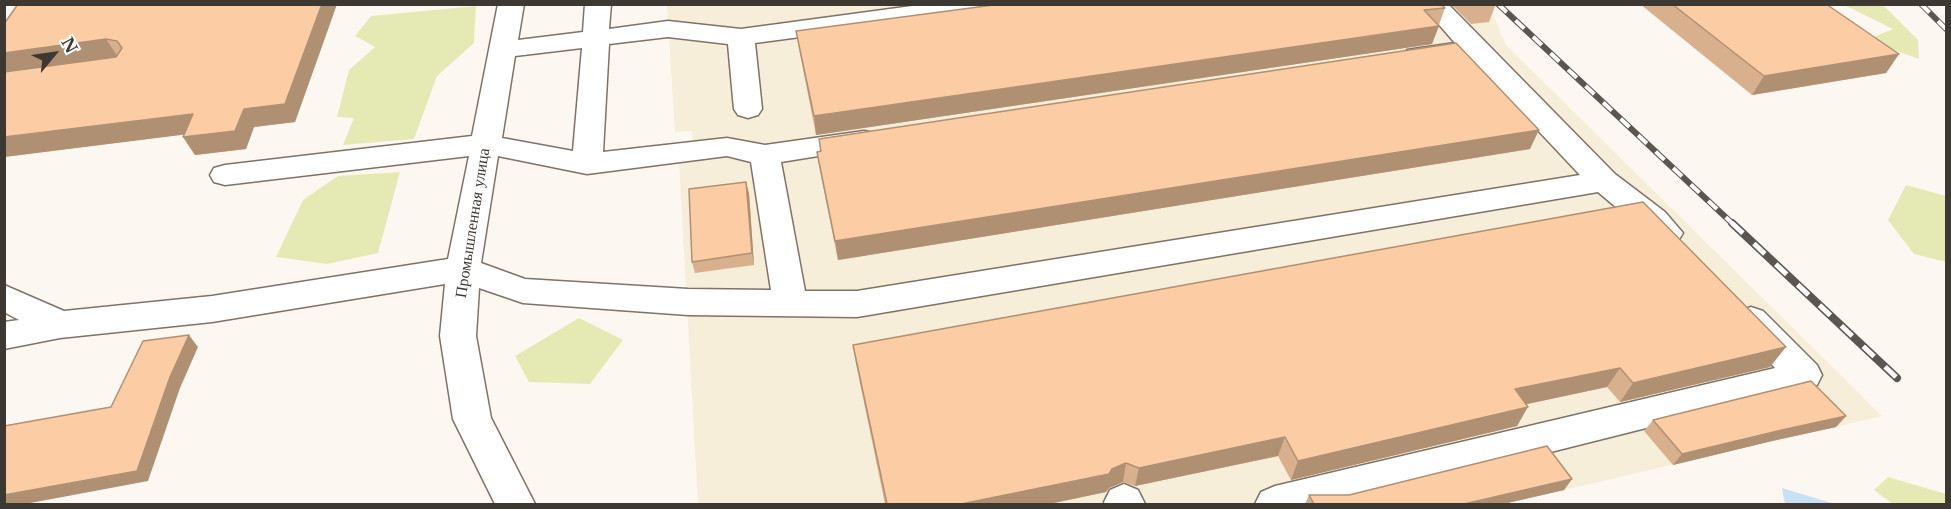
<!DOCTYPE html>
<html>
<head>
<meta charset="utf-8">
<style>
  body { margin:0 }
  #map { position:relative; width:1951px; height:509px; overflow:hidden; background:#fdf7f2; font-family:"Libre Baskerville",serif }
  canvas { display:block }
  .frame { position:absolute; inset:0; border:6px solid #3e3833; pointer-events:none }
  .north { position:absolute; left:24px; top:24px; width:60px; height:60px; -webkit-text-stroke:4px #fff; paint-order:stroke; rotate:61deg; font-size:16px; font-weight:700; line-height:24px; text-align:center; color:#3e3833 }
  .north::after { content:''; display:block; margin:auto; width:21px; height:27px; background:#3e3833; clip-path:polygon(50% 0,100% 100%,50% 72%,0 100%) }
</style>
</head>
<body>
<div id="map">
<canvas width="1951" height="509"></canvas>
<div class="frame"></div>
<div class="north">N</div>
</div>
<script>
const ctx = document.querySelector('canvas').getContext('2d');
ctx.lineJoin = 'round';
function fill(path, color) {
  ctx.fillStyle = color;
  ctx.fill(path, 'evenodd');
}
function strokePath(path, color, width, dash) {
  ctx.strokeStyle = color;
  ctx.lineWidth = width;
  ctx.lineCap = dash ? 'butt' : 'round';
  ctx.setLineDash(dash || []);
  ctx.stroke(path);
}
function label(font, color, halo, rows, align = 'center') {
  ctx.font = font + ' "Libre Baskerville",serif';
  ctx.lineWidth = 4.5;
  ctx.setLineDash([]);
  ctx.textBaseline = 'middle';
  ctx.strokeStyle = halo;
  ctx.fillStyle = color;
  for (const [text, x, y, turn = 0] of rows) {
    ctx.save();
    ctx.translate(x, y);
    ctx.rotate((+turn || 0) * Math.PI / 180);
    ctx.textAlign = isNaN(turn) ? turn : align;
    if (halo) ctx.strokeText(text, 0, 0);
    ctx.fillText(text, 0, 0);
    ctx.restore();
  }
}
fill(new Path2D(`
  M667,5H1479L1495,19L1505,44L1882,416L1504,504H698L679,162L694,159L692,131L675,132Z`), '#f6eed8');
fill(new Path2D(`
  M1844,5H1877L1885,7L1918,40L1919,59L1866,40L1893,29Z
  M476,6L474,43L437,76L414,139L343,145L354,118L337,117L349,70L375,47L355,36L371,16Z
  M400,172L378,253L327,264L276,257L303,200L338,176Z
  M1906,185L1946,196V262L1914,254L1888,220Z
  M579,318L623,340L590,384L529,382L515,356Z
  M1888,477L1946,494V504H1893L1874,490Z`), '#e5eab4');
fill(new Path2D(`
  M1782,488L1835,504H1785Z`), '#cae0f5');
const minor = new Path2D(`
  M498,4H524L518,40L583,32L585,4H611L609,29L668,21L741,29L927,4H1000L997,9L988,12L755,43L762,109L758,115L748,118L738,115L734,109L728,44L668,37L609,44L603,152L727,138L765,145L864,131L874,133L879,140L874,147L781,162L805,291H857L1580,175L1469,57L1417,64L1407,62L1404,56L1407,50L1455,43L1421,4H1448L1615,174L1665,212L1683,233L1678,241L1667,244L1656,241L1598,192L857,317L688,315L523,303L479,288L476,336L491,418L535,504H495L453,419L440,336L445,284L212,322L60,338L4,349V322L19,320L4,312V285L64,311L212,296L448,259L469,156L225,185L214,182L210,175L214,168L225,165L472,136ZM582,48L573,151L502,138L515,56ZM498,156L587,174L727,156L751,162L771,290L688,289L525,279L481,263Z
  M1751,307L1763,311L1817,365L1822,375L1817,385L1344,504H1255L1261,492L1275,486L1775,368L1739,329L1734,320L1739,311Z
  M1124,484L1138,490L1145,504H1105L1104,502L1110,490Z`);
strokePath(minor, '#7f7267', 3);
fill(minor, '#fff');
const railFar1 = new Path2D(`
  M1498,4L1734,225
  M1921,4L1946,29`);
const rail = new Path2D(`
  M1732,223L1897,378`);
strokePath(railFar1, '#5c5651', 6);
strokePath(rail, '#5c5651', 8);
strokePath(railFar1, '#fff', 4, [12]);
strokePath(rail, '#fff', 5, [15]);
fill(new Path2D(`
  M18,4H337L295,122L254,127L246,149L195,155L183,137L185,134L4,157V72L117,57Z
  M1451,4H1496L1489,22L1471,24Z
  M1640,4H1826L1899,54L1886,73L1752,95Z
  M1445,8L1432,44L816,135L799,49L796,31Z
  M819,139L1530,149L838,260L820,171L817,152L820,151Z
  M749,193L754,265L695,273L692,262Z
  M853,345L1770,367L1620,402L1607,387L1526,404L1517,426L1291,480L1278,456L1135,486L1123,482L1109,488L1106,492L1049,504H885L856,364Z
  M1846,416L1836,427L1772,441L1673,465L1644,431L1653,420Z
  M1572,479L1564,490L1503,504H1305L1309,495H1349Z`), '#d9b08d');
fill(new Path2D(`
  M322,4H337L295,122L254,127L246,149L195,155L183,137L244,109Z
  M1439,26L1432,44L816,135L814,116Z
  M106,39L118,57L4,72V53Z
  M1899,54L1886,73L1752,95L1764,76Z
  M193,114L205,132L4,157V137Z
  M1539,130L1530,149L838,260L835,241Z
  M746,182L749,193L754,265L752,253Z
  M189,335L198,347L180,388L148,481L25,504H4V495L170,377Z
  M1786,347L1770,367L1620,402L1633,383Z
  M1620,368L1607,387L1504,409L1515,389Z
  M1528,407L1517,426L1291,480L1298,461Z
  M1846,416L1836,427L1772,441L1673,465L1682,454L1782,430Z
  M1285,437L1278,456L1135,486L1139,468Z
  M1126,463L1123,482L1109,488L1106,492L1049,504H961L1112,469Z
  M1572,479L1564,490L1503,504H1464Z`), '#b09073');
const building = new Path2D(`
  M18,4H322L285,104L244,109L235,131L183,137L193,114L4,137V72L116,57L122,48L117,41L106,39L4,53V24Z
  M1001,4H1441L1445,8L1424,10L1439,26L814,116L796,31Z
  M1672,4H1826L1899,54L1764,76Z
  M1456,43L1539,130L835,241L817,152L821,151L819,139Z
  M746,182L752,253L692,262L689,189Z
  M1643,202L1786,347L1633,383L1620,368L1515,389L1528,407L1298,461L1285,437L1139,468L1126,463L1112,469L1109,474L961,504H887L853,345Z
  M189,335L170,377L137,471L4,495V426L111,407L143,341Z
  M1811,381L1846,416L1782,430L1682,454L1653,420Z
  M1547,446L1572,479L1464,504H1314L1309,495H1349Z`);
fill(building, '#fccda4');
strokePath(building, '#b09073', 1.5);
label('16px', '#3e3833', '#fff', [
  ["Промышленная улица",473,223,-81]
]);
</script>
</body>
</html>
